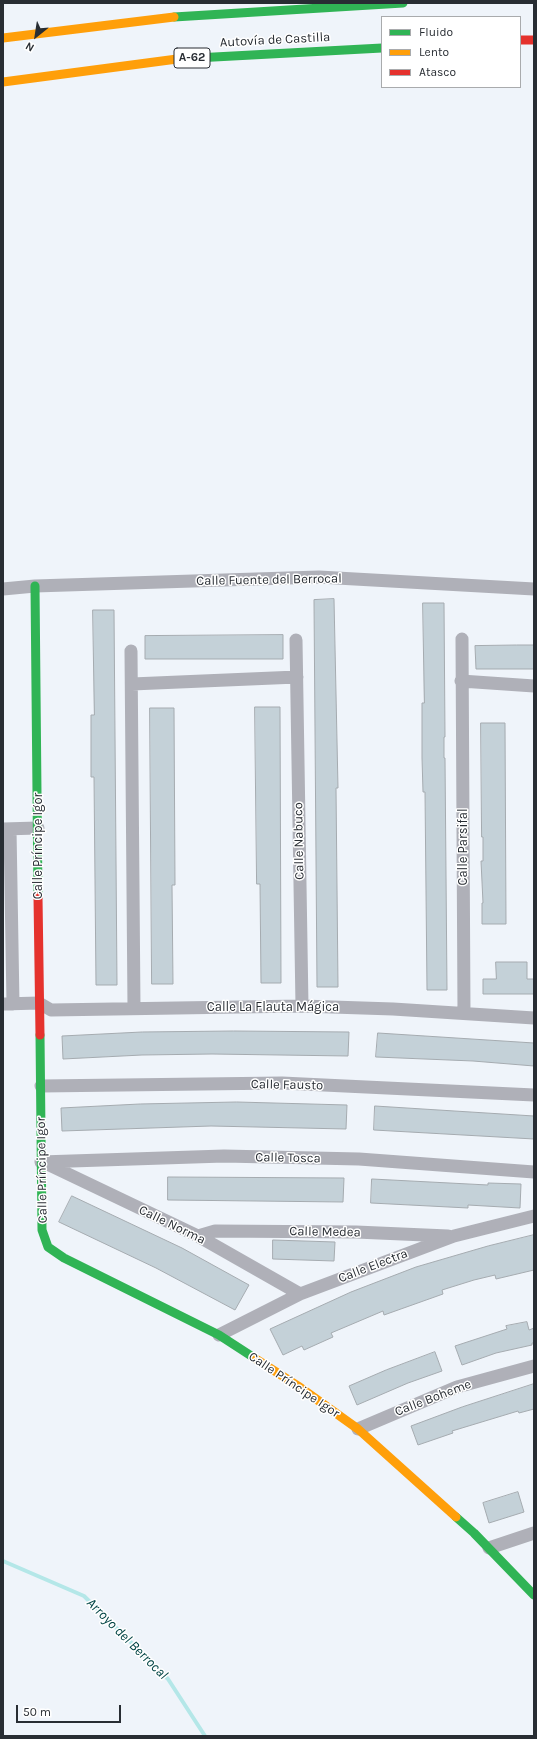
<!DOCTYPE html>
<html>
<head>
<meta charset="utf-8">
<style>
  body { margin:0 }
  #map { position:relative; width:537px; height:1739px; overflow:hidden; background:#eff4fa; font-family:Karla,sans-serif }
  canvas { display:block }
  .frame { position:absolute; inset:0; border:4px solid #282d33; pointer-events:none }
  .legend { position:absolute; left:381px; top:16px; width:140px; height:72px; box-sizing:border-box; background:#fff; border:1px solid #a9abad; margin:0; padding:5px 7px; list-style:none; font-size:12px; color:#282d33 }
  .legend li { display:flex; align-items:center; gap:8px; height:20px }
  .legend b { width:20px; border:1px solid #a9abad }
  .north { position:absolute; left:16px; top:16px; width:40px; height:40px; -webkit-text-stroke:3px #fff; paint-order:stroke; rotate:210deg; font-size:11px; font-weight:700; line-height:16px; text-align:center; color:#282d33 }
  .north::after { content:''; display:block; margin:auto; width:14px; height:18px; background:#282d33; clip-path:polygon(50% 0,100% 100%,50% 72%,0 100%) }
  .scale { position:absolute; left:16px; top:1705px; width:105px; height:18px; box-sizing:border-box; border:2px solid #282d33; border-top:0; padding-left:5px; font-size:12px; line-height:14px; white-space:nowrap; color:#282d33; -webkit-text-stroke:3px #fff; paint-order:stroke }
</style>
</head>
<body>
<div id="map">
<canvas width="537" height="1739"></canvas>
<div class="frame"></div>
<ul class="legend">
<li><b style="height:5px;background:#30b455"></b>Fluido</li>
<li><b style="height:5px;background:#ff9f0a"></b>Lento</li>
<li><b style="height:5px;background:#e5322d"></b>Atasco</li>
</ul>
<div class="north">N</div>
<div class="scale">50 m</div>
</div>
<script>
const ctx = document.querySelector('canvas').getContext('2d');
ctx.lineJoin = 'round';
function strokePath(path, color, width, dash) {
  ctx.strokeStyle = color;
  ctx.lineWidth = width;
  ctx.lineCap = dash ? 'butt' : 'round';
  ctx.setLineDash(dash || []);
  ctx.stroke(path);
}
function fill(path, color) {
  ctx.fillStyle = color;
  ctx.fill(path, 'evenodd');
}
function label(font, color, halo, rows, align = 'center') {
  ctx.font = font + ' Karla,sans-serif';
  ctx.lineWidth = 3;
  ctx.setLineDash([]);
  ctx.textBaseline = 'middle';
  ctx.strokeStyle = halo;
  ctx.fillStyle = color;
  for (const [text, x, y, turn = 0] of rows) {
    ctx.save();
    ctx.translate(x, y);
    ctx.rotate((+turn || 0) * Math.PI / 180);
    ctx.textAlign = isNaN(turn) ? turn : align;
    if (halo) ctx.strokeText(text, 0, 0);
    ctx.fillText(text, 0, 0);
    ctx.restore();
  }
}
strokePath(new Path2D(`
  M3,1561L84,1596L168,1679L205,1736`), '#b4e7e8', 4);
const building = new Path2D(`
  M334,599L338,788H336L338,987H317L314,600Z
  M423,603H444L445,737H444V758H445L447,990H427L425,792H423L422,758V703H424Z
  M93,610H114L117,985H96L94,777H91V715H94Z
  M283,635V659H145V636Z
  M517,645H534V669H476L475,646Z
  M255,707H280L281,983H261L260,884H257Z
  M150,708H174L175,885H172L173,984H152Z
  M481,723H505L506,924H482V903H483L481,861H483V837H482Z
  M496,962H527V979H534V994H483V979H496Z
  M234,1031L349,1032L348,1056L212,1054L142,1055L63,1059L62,1036L142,1032Z
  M378,1033L534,1043V1066L473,1061L376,1057Z
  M237,1102L347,1105L346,1129L211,1126L62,1131L61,1108L140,1104Z
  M375,1106L534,1116V1139L374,1130Z
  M168,1177L344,1178L343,1202L168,1200Z
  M372,1179L488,1185V1183L521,1184L520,1208L468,1205V1208L371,1203Z
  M72,1196L182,1248L249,1285L235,1310L156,1268L59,1222Z
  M534,1235V1270L496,1279L495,1275L474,1280L442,1290L443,1294L384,1315L383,1311L331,1333L333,1337L304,1350L302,1346L283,1355L270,1329L351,1292L416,1267L488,1246Z
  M273,1240L335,1242L334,1261L273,1259Z
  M527,1322L529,1330L534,1328V1343H532V1345L496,1353L462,1365L455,1346L507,1329L506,1326Z
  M435,1352L442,1371L408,1383L357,1405L349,1386L386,1370Z
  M534,1384V1409L519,1413L518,1411L452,1431L453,1433L418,1445L411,1426L462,1407Z
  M518,1492L524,1512L489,1523L483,1503Z`);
fill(building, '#c4d1d8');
strokePath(building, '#a5abb0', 1);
strokePath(new Path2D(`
  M3,589L35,586L319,577L534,589
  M462,639L464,1013
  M296,640L302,1006
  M131,651L134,1008
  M461,681L534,686
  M132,684L297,677
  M3,829L38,828
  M10,829L13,1004
  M3,1004L39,1003L51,1010L302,1006L393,1009L534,1018
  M41,1086L282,1083L534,1095
  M41,1162L224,1156L359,1159L534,1172
  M43,1162L198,1236L300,1294
  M198,1236L215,1231L356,1232L448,1236
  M219,1335L300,1294L454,1236L534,1216
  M358,1429L457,1387L534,1366
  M489,1548L534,1533`), '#afb0b8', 13);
strokePath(new Path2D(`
  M174,17L403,3
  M177,59L382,48
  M35,586L38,897
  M40,1035L42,1230L48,1247L64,1258L219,1335L256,1359
  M456,1517L474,1533L534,1595`), '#30b455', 9);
strokePath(new Path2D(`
  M3,38L174,17
  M3,82L177,59
  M256,1359L298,1386L358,1429L456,1517`), '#ff9f0a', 9);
strokePath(new Path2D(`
  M520,40H534
  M38,897L40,1035`), '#e5322d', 9);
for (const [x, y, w] of [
  [192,58,36]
]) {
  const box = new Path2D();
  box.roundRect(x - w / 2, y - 10, w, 20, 3);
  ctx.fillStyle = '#fff';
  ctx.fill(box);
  strokePath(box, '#282d33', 1);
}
label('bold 12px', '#282d33', null, [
  ["A-62",192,58]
]);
label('13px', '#282d33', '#fff', [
  ["Autovía de Castilla",275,40,-3],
  ["Calle Fuente del Berrocal",269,580,-1],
  ["Calle Nabuco",299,841,-91],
  ["Calle Príncipe Igor",38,846,-90],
  ["Calle Parsifal",463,847,-90],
  ["Calle La Flauta Mágica",273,1007],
  ["Calle Fausto",287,1085,1],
  ["Calle Tosca",288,1158,1],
  ["Calle Príncipe Igor",42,1170,-91],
  ["Calle Norma",172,1225,26],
  ["Calle Medea",325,1232,1],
  ["Calle Electra",373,1266,-21],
  ["Calle Príncipe Igor",294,1385,34],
  ["Calle Boheme",433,1398,-21]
]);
label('italic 14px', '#044', '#fff', [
  ["Arroyo del Berrocal",127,1639,45]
]);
</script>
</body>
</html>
